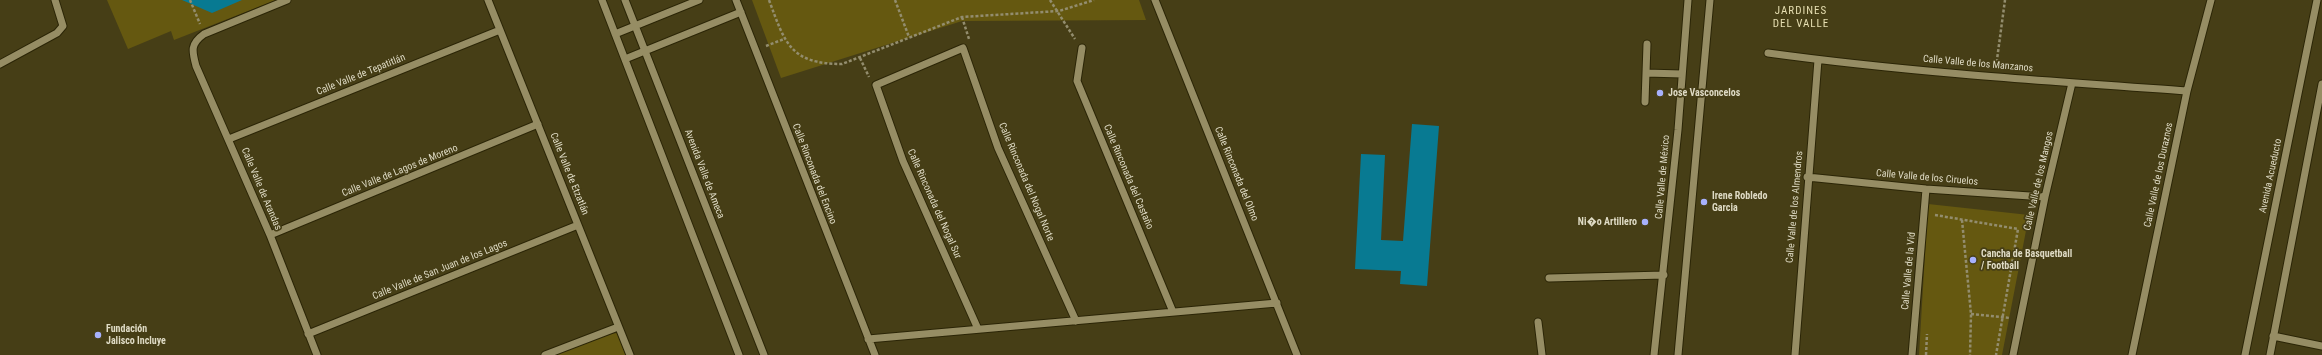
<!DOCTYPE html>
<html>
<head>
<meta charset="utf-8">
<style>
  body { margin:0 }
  canvas { display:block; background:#463e16 }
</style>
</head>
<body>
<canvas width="2322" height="355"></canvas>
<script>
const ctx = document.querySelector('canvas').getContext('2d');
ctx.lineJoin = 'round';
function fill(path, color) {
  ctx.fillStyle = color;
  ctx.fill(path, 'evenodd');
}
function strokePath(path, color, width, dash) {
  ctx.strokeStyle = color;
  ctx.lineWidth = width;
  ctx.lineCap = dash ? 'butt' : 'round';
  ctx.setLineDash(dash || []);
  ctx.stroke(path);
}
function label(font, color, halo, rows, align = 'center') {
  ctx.font = font + ' "Roboto Condensed",sans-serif';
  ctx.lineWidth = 3.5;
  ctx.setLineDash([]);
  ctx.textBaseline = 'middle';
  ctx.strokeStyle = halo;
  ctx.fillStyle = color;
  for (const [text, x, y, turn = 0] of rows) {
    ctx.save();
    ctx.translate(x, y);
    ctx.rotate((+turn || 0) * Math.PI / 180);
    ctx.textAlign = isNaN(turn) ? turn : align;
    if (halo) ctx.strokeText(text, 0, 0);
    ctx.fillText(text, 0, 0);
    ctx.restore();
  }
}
fill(new Path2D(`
  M107,0H276L174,40L171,31L128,49Z
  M752,0H1139L1146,20L962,21L781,78Z
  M1928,204L2029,215L2002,355H1919Z
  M618,333L626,355H554L606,334Z`), '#655810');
fill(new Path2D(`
  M182,0H242L212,13Z
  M1412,124L1439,126L1427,286L1400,284L1401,271L1355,269L1361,154L1385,155L1381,240L1403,241Z`), '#087a92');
const minor = new Path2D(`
  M287,0L204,34C190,44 192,51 196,66L270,235L317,355
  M488,0L630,355
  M602,0L739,355
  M625,0L764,355
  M736,0L875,355
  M1155,0L1297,355
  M615,34L699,0
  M1082,48L1077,81L1173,312
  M1768,53C1907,72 2047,81 2187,91
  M625,59L741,12
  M0,64L57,33L63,26L55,0
  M1646,73L1682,74
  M1645,102L1647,44
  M229,139L500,30
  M1807,177L1926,189L2045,197
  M270,235L538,124
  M1549,278L1664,275
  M1538,322L1542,355
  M978,329L903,161L876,85L963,48L998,148L1076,321
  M308,334L578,225
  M2273,336L2322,346
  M868,339L1277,303
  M545,355L618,327
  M1654,355L1678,130L1688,0
  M1678,355L1710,0
  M1795,355L1818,60
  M1912,355L1926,189
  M2013,355L2045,197L2072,83
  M2132,355L2187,91L2211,0
  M2245,355L2317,0
  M2270,355L2322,84`);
strokePath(minor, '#2b2506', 9);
strokePath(new Path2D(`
  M190,0L200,24
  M769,0C785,43 790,64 842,64L962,17L1059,11L1094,0
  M895,0L909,37
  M1050,0L1075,39
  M962,17L969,39
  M766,46L784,39
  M860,58L869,77
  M1996,67L2005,0
  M1935,215L2018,229L1996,355
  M1962,220L1971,314L1970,355
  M1971,314L2010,318
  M1926,355L1927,334`), '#938d6e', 2.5, [3, 2]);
strokePath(minor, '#968d64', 7);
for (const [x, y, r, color] of [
  [1660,93,4,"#a7b1fc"],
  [1704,202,4,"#a7b1fc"],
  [1645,222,4,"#a7b1fc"],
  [1973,260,4,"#a7b1fc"],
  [98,335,4,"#a7b1fc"]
]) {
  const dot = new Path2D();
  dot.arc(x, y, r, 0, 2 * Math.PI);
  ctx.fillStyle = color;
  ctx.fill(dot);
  strokePath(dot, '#463e16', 1.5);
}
label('10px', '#dfdbc5', '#463e16', [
  ["Calle Valle de los Manzanos",1978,64,5],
  ["Calle Valle de Tepatitlán",361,75,-22],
  ["Calle Valle de Lagos de Moreno",400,171,-22],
  ["Calle Valle de Etzatlán",569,174,68],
  ["Avenida Valle de Ameca",704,174,69],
  ["Calle Rinconada del Encino",814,174,69],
  ["Calle Rinconada del Olmo",1236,174,68],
  ["Calle Valle de los Duraznos",2159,175,-78],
  ["Avenida Acueducto",2271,176,-78],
  ["Calle Rinconada del Castaño",1128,177,67],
  ["Calle Valle de México",1663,177,-85],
  ["Calle Valle de los Ciruelos",1927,178,5],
  ["Calle Valle de los Mangos",2039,181,-77],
  ["Calle Rinconada del Nogal Norte",1026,182,67],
  ["Calle Valle de Arandas",261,189,67],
  ["Calle Rinconada del Nogal Sur",934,204,66],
  ["Calle Valle de los Almendros",1795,207,-85],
  ["Calle Valle de San Juan de los Lagos",440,270,-22],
  ["Calle Valle de la Vid",1909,271,-85]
]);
label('bold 10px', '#dfdbc5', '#463e16', [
  ["Jose Vasconcelos",1668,93],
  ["Irene Robledo",1712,196],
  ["Garcia",1712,208],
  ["Ni�o Artillero",1637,222,"right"],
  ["Cancha de Basquetball",1981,254],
  ["/ Football",1981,266],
  ["Fundación",106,329],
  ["Jalisco Incluye",106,341]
], 'left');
ctx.letterSpacing = '1px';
label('11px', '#e7dfb2', '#463e16', [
  ["JARDINES",1801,11],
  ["DEL VALLE",1801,24]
]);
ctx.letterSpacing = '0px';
</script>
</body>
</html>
